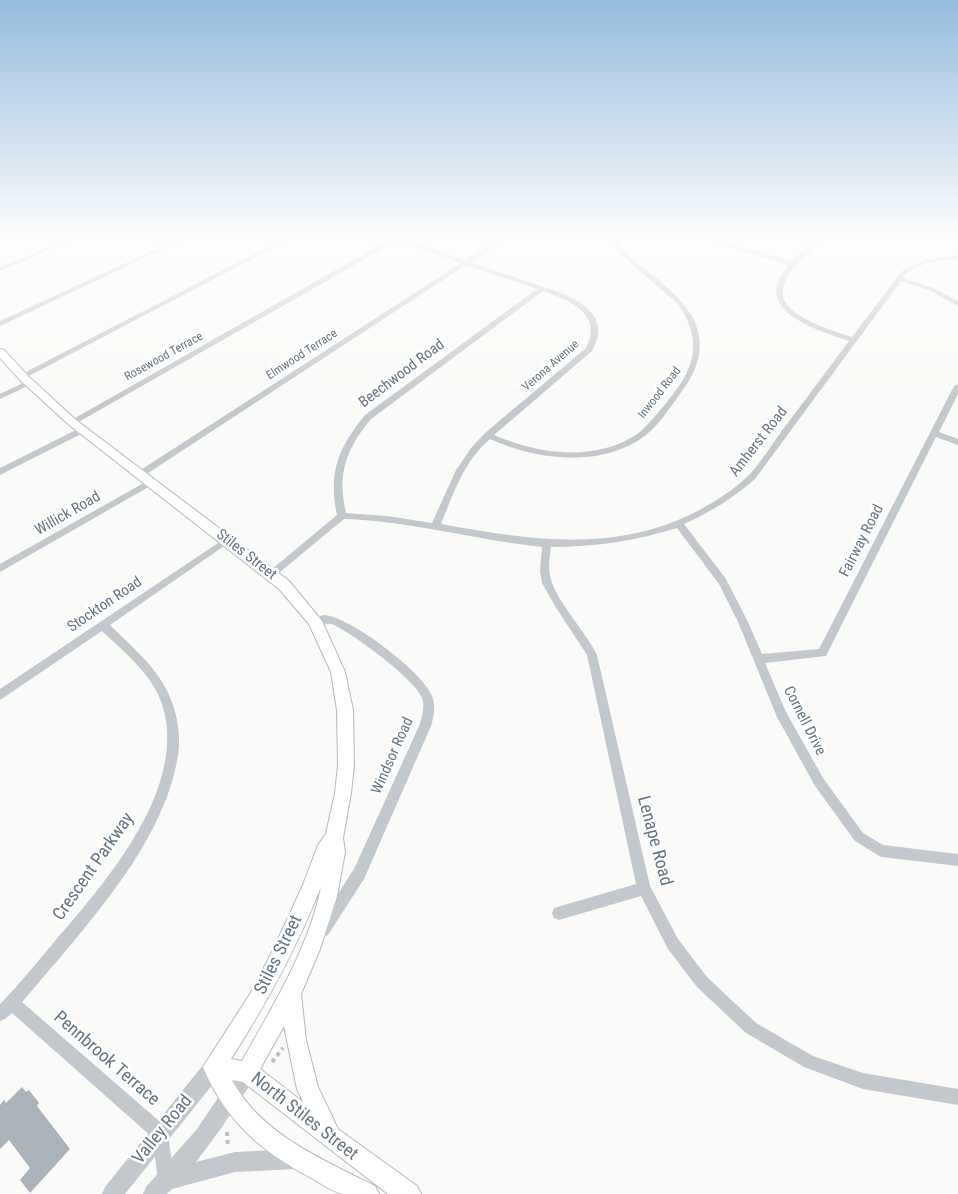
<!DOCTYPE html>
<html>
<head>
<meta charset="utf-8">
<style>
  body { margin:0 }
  canvas { display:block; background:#fafaf8 }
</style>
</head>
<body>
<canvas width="958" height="1194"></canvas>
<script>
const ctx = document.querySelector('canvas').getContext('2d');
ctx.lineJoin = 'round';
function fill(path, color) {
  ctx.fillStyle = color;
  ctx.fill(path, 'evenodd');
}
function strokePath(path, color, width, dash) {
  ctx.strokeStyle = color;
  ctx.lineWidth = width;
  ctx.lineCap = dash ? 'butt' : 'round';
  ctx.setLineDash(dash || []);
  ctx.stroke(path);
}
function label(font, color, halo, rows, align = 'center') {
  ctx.font = font + ' "Roboto Condensed",sans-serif';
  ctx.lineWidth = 5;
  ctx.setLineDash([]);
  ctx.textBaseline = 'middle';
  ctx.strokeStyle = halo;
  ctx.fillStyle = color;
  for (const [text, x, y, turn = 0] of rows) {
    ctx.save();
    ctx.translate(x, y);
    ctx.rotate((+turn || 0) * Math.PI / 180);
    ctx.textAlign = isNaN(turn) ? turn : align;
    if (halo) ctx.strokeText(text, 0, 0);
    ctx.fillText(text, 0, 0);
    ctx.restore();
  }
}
fill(new Path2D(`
  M22,1087L26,1092L29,1090L39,1103L37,1106L70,1149L30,1193L20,1180L30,1168L9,1140L0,1149V1105L4,1100L6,1103Z`), '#aab3b9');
const secondary = new Path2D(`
  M0,349L4,350L28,376L76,420L289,581L322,621L345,672L353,710L354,765L351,793L343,838L345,852L337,896L320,949L301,994L306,1040L318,1087L338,1129L417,1186L421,1194H388L243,1082L232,1080C260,1134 324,1160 375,1186L379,1194C367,1194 355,1194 344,1194C334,1193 322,1184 313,1179C261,1151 227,1123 203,1067L250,994L272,952L303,885L318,845L326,834L335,793L338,765L337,710L331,672L309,624L279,589L68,424L20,380L0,358ZM321,887C309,948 272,1007 242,1061L231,1059C267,1003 296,949 321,887ZM284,1026L297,1089L303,1102L260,1069Z`);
strokePath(secondary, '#b3babf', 2);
strokePath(new Path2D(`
  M272,1062L283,1048
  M227,1132L228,1148`), '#bbbfc2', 4, [4, 4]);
fill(new Path2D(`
  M71,238H78L0,271V267Z
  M180,238H187L0,326V321Z
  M285,238H292L25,378H19L18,376Z
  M392,238H400L465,260L500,238H506L471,262C490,269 509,275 529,282C559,292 618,307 592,351L494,435C528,450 570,458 606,448C618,445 631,439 641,431C653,420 679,389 686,374C690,366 693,357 693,348C694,332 687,318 679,305L620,254L614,247L611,238H617L620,247L624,252C646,270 682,295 694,320C706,346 698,370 682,391C671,406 660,424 646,435C602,469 536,460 490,439C464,461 453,494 441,524C533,541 625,555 710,504C723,496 738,486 749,475C761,462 771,446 781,432C804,402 826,371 849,341C829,334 783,321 777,297C773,285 783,273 789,265L702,239L701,238H709L792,261L816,238H822C814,250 799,259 791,271C786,278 781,288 783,297C789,318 834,331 852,337L902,271L924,260L958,255V259C940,261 915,262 903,278L933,288L958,301V306L929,290L901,281L755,479C733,498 711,512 684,524L726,579L748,622L762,654L819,649L954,386L958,384V394L939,432L958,439V445L936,437L826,656L765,663L786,712L823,778L863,833L883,845L958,854V866L881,857L855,841L815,786L777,717L738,622L719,584L677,528C635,541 595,547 551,547C550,556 548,566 550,575C553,597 586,632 597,655L650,886L678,939L707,977L756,1023L813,1056L863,1073L958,1089V1105L863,1089L804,1067L746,1033L697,987L668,949L641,896L559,920L554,918L552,913L554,908L636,884L587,655L555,606L542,583L540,571L542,547C475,540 411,521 344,519L274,577H268L266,574L337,515C328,473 338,448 365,415L537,289L466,265L142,477H136L135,475L136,473L461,263L397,241L75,424H69L68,422ZM543,291C569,300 604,314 586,348L485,433L471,448L456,470L432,523L387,516L346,513C337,474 346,449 371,419Z
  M27,381H30L34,383L0,399V394Z
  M82,427L86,430L85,432L0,475V468Z
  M149,480L153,483L152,485L0,572V564Z
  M227,537L232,540L230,542L110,625C134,649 162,671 173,705C179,723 181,743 177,761C164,832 109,899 64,953C50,969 36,986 22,1002L166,1127L168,1133L174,1179L172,1185L166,1187L160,1185L158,1179L152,1137L12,1013L5,1019L0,1021V1004C20,984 37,962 55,941C106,882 189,787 162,704C152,674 124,652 102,631L0,700V689Z
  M324,615C349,616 423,672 432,696C436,706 434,716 431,726L364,879L328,935L323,937L318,935L316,930L318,925L354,869L419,726C422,717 426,705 421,696C412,677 353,634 334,625C326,622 319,626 311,624L310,621L311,618Z`), '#c3c8cc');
fill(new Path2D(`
  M214,1057L221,1060L224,1067L221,1074L125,1194H102L105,1187L207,1060Z
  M247,1062L254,1065L257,1072L254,1079L222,1127L196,1162L235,1152L296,1149L303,1152L306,1159L303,1166L296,1169L235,1172L172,1189L167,1194H143L146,1187L197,1129L240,1065Z`), '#c3c8cc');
fill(secondary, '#fff');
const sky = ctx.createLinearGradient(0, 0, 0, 405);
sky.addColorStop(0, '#96bcdc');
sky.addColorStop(0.59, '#fdfdfc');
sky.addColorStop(1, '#fdfdfc00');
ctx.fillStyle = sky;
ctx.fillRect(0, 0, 958, 405);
label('12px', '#657683', '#fff', [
  ["Elmwood Terrace",302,355,-33],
  ["Rosewood Terrace",164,357,-29],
  ["Verona Avenue",551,366,-41],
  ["Inwood Road",660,393,-52]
]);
label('15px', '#657683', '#fff', [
  ["Beechwood Road",402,374,-37],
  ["Amherst Road",759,442,-52],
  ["Willick Road",68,514,-30],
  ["Fairway Road",862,541,-63],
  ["Stiles Street",246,555,38],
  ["Stockton Road",105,605,-34],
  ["Cornell Drive",804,721,63],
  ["Windsor Road",393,756,-66]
]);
label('18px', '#657683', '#fff', [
  ["Lenape Road",654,841,75],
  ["Crescent Parkway",94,867,-55],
  ["Stiles Street",279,955,-64],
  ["Pennbrook Terrace",106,1059,41],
  ["North Stiles Street",304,1117,38],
  ["Valley Road",163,1130,-51]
]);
</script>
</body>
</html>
